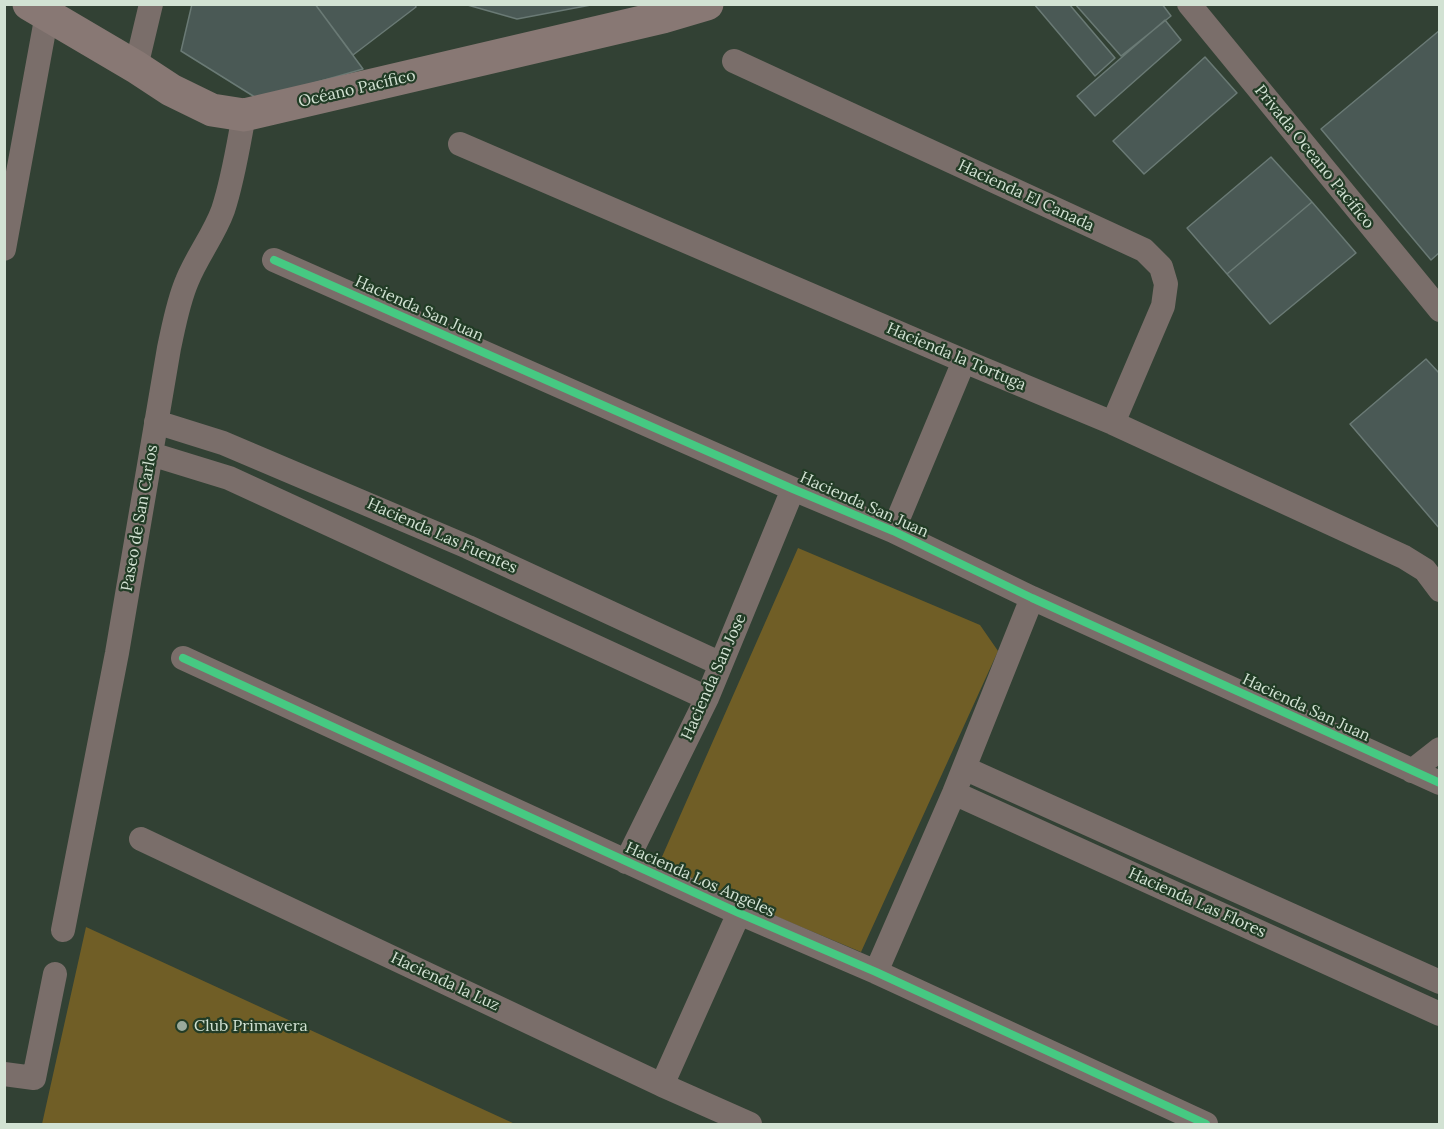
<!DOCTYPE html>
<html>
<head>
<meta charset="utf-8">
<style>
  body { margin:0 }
  #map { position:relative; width:1444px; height:1129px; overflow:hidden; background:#324134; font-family:Lora,serif }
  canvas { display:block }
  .frame { position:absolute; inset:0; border:6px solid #d2e2d3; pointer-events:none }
</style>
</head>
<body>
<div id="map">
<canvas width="1444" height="1129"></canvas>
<div class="frame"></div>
</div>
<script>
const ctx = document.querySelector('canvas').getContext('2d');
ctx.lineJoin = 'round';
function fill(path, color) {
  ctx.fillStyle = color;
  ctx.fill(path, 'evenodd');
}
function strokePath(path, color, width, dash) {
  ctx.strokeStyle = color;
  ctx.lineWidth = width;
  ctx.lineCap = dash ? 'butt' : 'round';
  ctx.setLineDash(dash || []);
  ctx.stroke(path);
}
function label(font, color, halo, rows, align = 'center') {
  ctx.font = font + ' Lora,serif';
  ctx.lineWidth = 4.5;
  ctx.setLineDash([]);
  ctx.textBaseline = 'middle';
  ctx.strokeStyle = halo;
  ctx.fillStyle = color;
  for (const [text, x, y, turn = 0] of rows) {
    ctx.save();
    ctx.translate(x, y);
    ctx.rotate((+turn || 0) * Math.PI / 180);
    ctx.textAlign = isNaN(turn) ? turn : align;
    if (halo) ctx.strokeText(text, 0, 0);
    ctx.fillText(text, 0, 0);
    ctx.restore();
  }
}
fill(new Path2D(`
  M798,548L980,625L998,651L861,952L670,872L661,859Z
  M86,927L515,1124H42Z`), '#705e26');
const building = new Path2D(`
  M192,4H315L363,69L258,99L181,51Z
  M315,4H415L416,7L353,55Z
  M464,4H596L517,19Z
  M1034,4H1069L1115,58L1095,76Z
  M1075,4H1162L1171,16L1121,56Z
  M1165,20L1181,40L1095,116L1077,96Z
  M1440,30V252L1431,260L1321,129Z
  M1205,57L1237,93L1144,174L1113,141Z
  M1271,157L1312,202L1227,274L1187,228Z
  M1312,202L1356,253L1270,324L1227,274Z
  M1426,359L1440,374V529L1350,424Z`);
fill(building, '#4a5955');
strokePath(building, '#6a7a75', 1.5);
strokePath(new Path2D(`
  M1189,4L1440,310
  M734,61L1144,250L1161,267L1166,284L1163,306L1113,423
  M136,67L151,4
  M460,144L964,361L1113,423L1404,557L1425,570L1440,590
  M4,249L47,14
  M274,260L793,489L893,531L1032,598L1440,783
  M156,422L223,443L468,547L721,664
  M151,454L229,478L707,698
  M893,531L964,361
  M183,658L739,913L876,972L1206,1124
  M964,768L1440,982
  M1412,771L1440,749
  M954,793L1440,1014
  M141,839L662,1085L750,1124
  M626,862L707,698L793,489
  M63,930L117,653L169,348C174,325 178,302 187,281C197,256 214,235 223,210C233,180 238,147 244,115
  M876,972L954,793L1032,598
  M4,1074L34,1078L55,974
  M662,1085L739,913`), '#7a6e6a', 24);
strokePath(new Path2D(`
  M29,4L136,67L171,90L212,110L244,115L663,17L707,4`), '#887874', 33);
strokePath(new Path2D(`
  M274,260L793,489L893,531L1032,598L1440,783
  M183,658L739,913L876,972L1206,1124`), '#46c982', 8);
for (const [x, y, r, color] of [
  [182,1026,6,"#9aaa9b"]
]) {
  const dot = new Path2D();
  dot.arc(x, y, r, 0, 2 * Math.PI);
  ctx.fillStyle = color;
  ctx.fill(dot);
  strokePath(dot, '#223c26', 2);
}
label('16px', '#d2e2d3', '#223c26', [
  ["Océano Pacífico",357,89,-13],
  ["Privada Oceano Pacifico",1314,157,51],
  ["Hacienda El Canada",1026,196,25],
  ["Hacienda San Juan",419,309,24],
  ["Hacienda la Tortuga",956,357,23],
  ["Hacienda San Juan",864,505,24],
  ["Paseo de San Carlos",140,518,-80],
  ["Hacienda Las Fuentes",442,536,24],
  ["Hacienda San Jose",714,677,-66],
  ["Hacienda San Juan",1306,708,25],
  ["Hacienda Los Angeles",700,880,24],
  ["Hacienda Las Flores",1197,903,24],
  ["Hacienda la Luz",445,982,25]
]);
label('16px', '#d2e2d3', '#223c26', [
  ["Club Primavera",194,1026]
], 'left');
</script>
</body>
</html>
